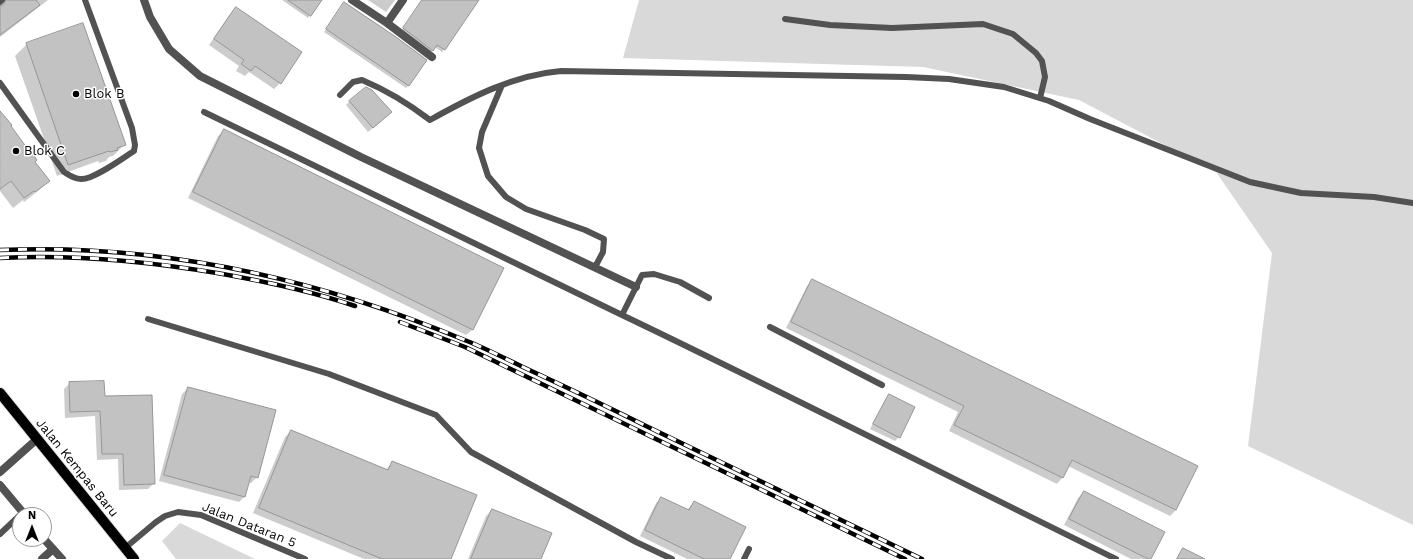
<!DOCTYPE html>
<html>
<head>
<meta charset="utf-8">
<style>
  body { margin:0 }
  #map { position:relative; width:1413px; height:559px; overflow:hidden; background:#fff; font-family:"Work Sans",sans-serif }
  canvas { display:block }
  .north { position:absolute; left:12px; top:507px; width:40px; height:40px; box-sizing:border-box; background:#fff; border:1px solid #999; border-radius:50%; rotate:0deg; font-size:11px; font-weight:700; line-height:16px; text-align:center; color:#000 }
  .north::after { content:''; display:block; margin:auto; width:14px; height:18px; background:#000; clip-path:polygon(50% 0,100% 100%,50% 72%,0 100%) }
</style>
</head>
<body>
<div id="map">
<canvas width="1413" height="559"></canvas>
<div class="north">N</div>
</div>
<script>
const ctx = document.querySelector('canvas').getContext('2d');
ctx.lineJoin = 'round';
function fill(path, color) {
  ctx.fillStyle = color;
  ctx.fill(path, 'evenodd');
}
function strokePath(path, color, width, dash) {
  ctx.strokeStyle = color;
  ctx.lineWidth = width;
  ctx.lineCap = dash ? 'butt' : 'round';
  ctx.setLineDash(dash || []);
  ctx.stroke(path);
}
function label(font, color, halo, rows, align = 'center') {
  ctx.font = font + ' "Work Sans",sans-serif';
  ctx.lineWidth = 3;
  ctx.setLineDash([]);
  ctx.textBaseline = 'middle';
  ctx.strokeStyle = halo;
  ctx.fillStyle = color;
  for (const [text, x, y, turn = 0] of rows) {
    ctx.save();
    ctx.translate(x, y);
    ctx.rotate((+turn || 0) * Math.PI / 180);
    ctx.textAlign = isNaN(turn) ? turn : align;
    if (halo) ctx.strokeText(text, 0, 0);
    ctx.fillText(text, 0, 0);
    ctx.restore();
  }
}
fill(new Path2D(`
  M639,0H1413V525L1248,446L1272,253L1216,172L1079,100L923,67L623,58Z
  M180,523L255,559H176L162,541Z`), '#d9d9d9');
fill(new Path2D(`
  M0,0H48L0,37Z
  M282,0H321L308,18Z
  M368,0H395L386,12Z
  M422,0H477L442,52L435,47L430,53L401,31Z
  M342,6L409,85L406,88L324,32Z
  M236,8L301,52L280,83L274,89L249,72L245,76L236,71L239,66L209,45L230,14Z
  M27,44L125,144L113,156L109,157L106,161L99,163L98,161L57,176L15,56Z
  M350,101L386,117L368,132L346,105Z
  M0,114L49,181L38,191L24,202L23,200L13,208L0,191Z
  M224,130L503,268L472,330L466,335L188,198L218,136Z
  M812,281L1197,467L1176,510L1170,516L1068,466L1062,478L1057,484L949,431L958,412L786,328L807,286Z
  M70,383L104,397L154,483L148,489L119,490L118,459L97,460L95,416L65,418L64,389Z
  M188,388L257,477L251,483L248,482L245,496L239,502L159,481L182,394Z
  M889,395L899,437L895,441L870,429L885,400Z
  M291,431L386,470L392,462L450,559H364L253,513L285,437Z
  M1084,492L1150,559H1131L1064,525L1078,498Z
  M662,498L687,510L694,502L729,559H687L640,536L656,503Z
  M492,510L540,559H468L486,516Z
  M1183,549L1203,559H1176L1179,554Z`), '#0003');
const building = new Path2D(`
  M6,0H36L40,5L0,35V6L3,5Z
  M288,0H322L311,16Z
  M422,0H479L445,50L437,45L433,51L403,28Z
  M344,2L396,37L427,60L409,86L326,29Z
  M236,7L302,52L281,84L255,66L251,71L241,64L244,60L214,39Z
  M83,23L126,145L117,148L118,150L110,152L109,151L68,165L26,43Z
  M366,87L372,90L392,112L373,128L349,101Z
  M0,111L12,125L11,126L27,148L29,147L34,153L33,154L37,160L35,162L50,181L35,192L34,191L24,198L11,181L0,189Z
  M224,129L504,268L473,330L193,192Z
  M812,279L1198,466L1176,510L1072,460L1063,478L954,425L964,406L791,322Z
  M104,381L105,396L152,395L155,484L124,485L123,454H102L100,411L70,412L69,382Z
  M188,387L276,410L258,478L251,476L245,497L164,475Z
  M889,394L915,407L900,438L873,424Z
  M291,430L388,470L392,461L477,495L451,559H382L259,508Z
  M1084,491L1165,532L1151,559H1148L1069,519Z
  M661,497L689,510L694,501L746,527L730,559H704L645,530Z
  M492,509L552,533L541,559H471Z
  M1183,548L1205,559H1177Z`);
fill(building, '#c2c2c2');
strokePath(building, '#969696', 1);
const primary = new Path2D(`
  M0,393L134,559`);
strokePath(primary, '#dbdbdb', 12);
strokePath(new Path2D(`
  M0,2L2,0
  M785,19L830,25L892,28L983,24L1013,34L1036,53L1042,61L1045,77L1040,98
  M0,83L64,172C69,175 74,179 81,179C93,180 123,158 134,151L135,145L132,128L85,0
  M502,85L482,132L479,148L488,176L506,197L526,209L585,230L604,239L603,252L595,267
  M340,95L353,82L362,80C386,90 409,104 430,120C471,97 514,75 561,71L906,77L949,79L1004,87L1049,101L1090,119L1250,182L1301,193L1374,197L1413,203
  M204,112L622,315
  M709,298L680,282L654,274L642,275L622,315C787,394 951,478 1116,559
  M148,319L329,374L436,415L471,452L636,542L672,559
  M770,327L882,385
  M0,534L20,515
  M125,548L156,522L165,516L178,512L201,515L305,559
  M744,559L749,549`), '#525252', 6);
strokePath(new Path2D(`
  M144,0L150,17L169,49L200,76L361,157L636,287
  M352,0L387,23L432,57
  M387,23L403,0
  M0,472L36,440
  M0,485L25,515
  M44,539L62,559
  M42,559L53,549`), '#525252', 8);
strokePath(primary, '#000', 10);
const rail = new Path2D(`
  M0,250C161,243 319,279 467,341C487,349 506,359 525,368C566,387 606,406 646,426C738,470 830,515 922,559
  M0,258C73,254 145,261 217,273C263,281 311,291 355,306
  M400,322L465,347L905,559`);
strokePath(rail, '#000', 4.5);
strokePath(rail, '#fff', 3, [9]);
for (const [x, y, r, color] of [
  [76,94,4,"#000"],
  [16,151,4,"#000"]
]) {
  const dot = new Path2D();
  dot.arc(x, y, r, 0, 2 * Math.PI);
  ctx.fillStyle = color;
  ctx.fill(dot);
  strokePath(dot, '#fff', 1.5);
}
label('13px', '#000', '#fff', [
  ["Blok B",84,94],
  ["Blok C",24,151]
], 'left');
label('13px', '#000', '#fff', [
  ["Jalan Kempas Baru",77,468,51],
  ["Jalan Dataran 5",249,525,22]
]);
</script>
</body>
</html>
